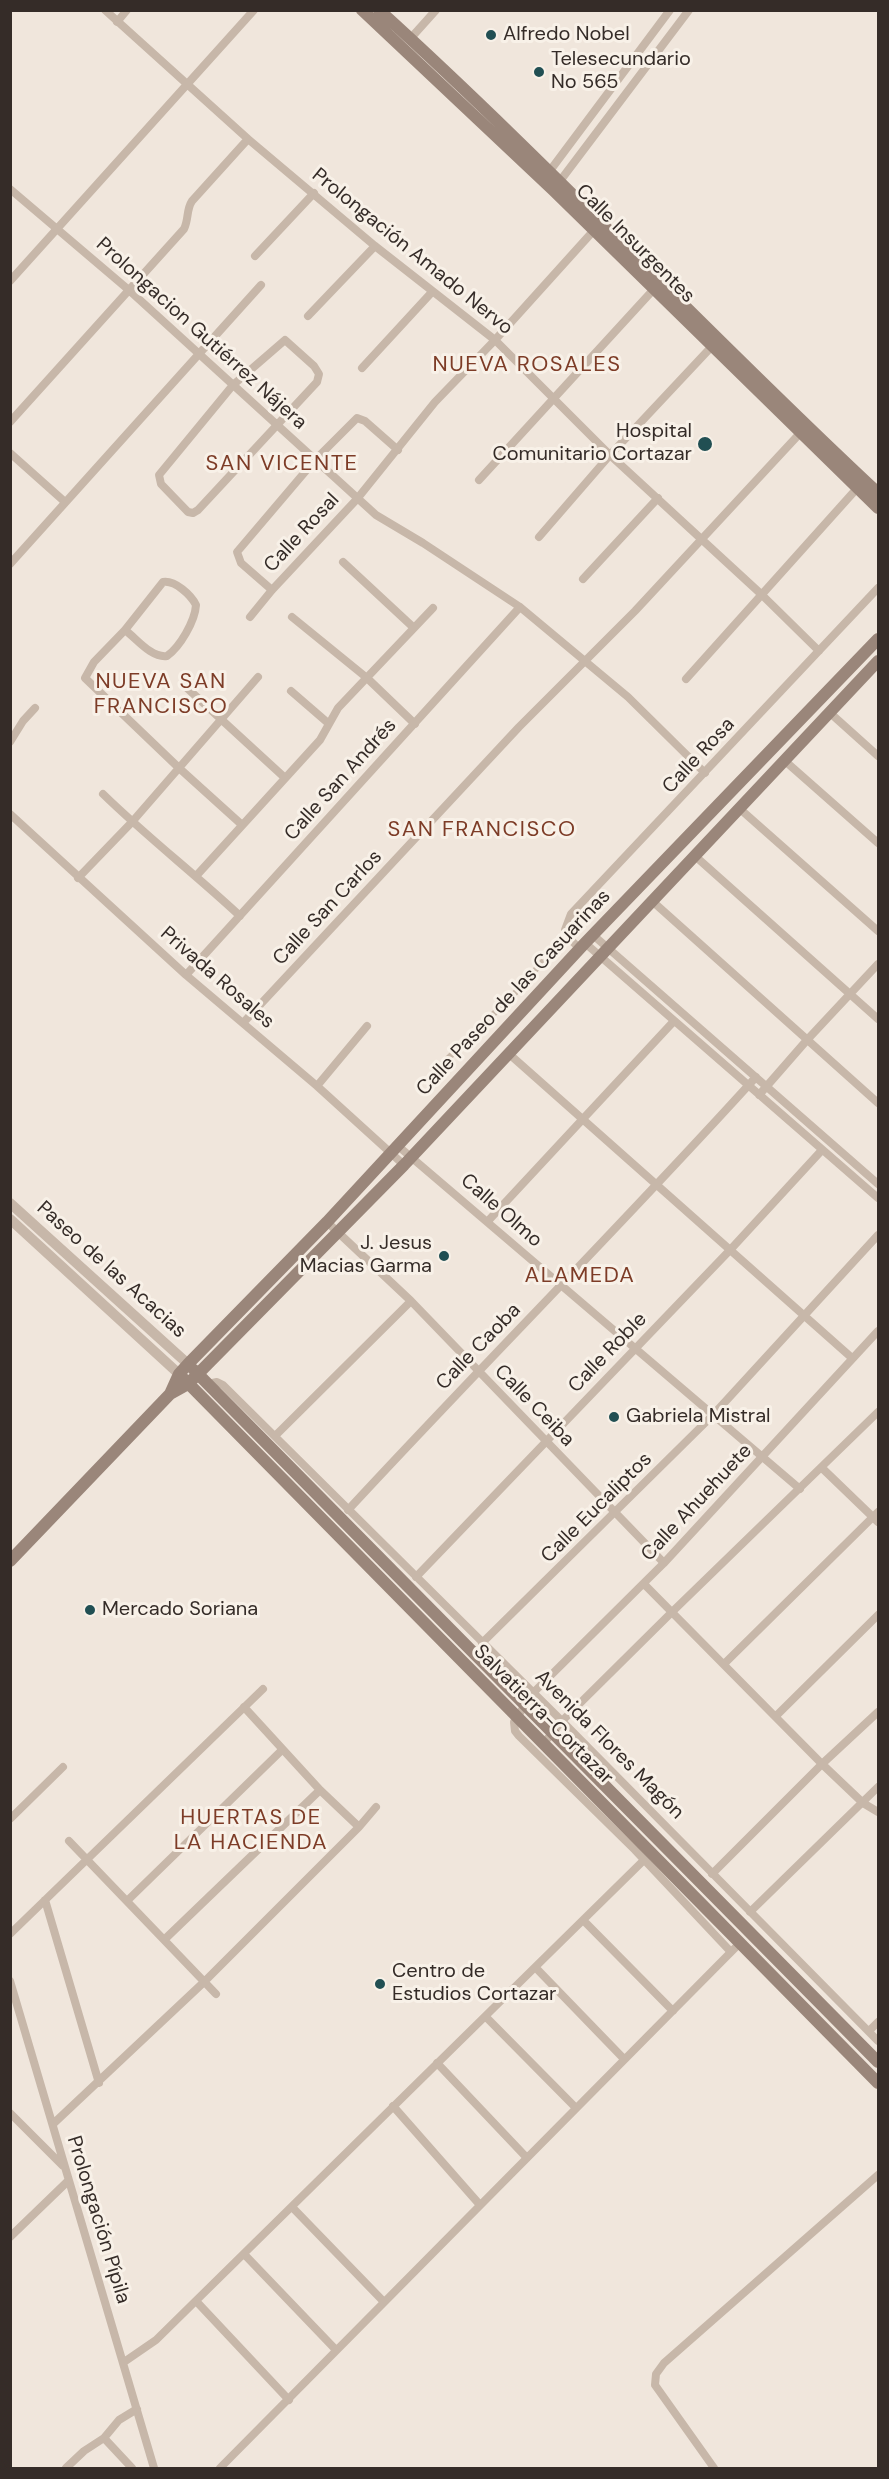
<!DOCTYPE html>
<html>
<head>
<meta charset="utf-8">
<style>
  body { margin:0 }
  #map { position:relative; width:889px; height:2479px; overflow:hidden; background:#f0e6dc; font-family:"DM Sans",sans-serif }
  canvas { display:block }
  .frame { position:absolute; inset:0; border:12px solid #352c28; pointer-events:none }
</style>
</head>
<body>
<div id="map">
<canvas width="889" height="2479"></canvas>
<div class="frame"></div>
</div>
<script>
const ctx = document.querySelector('canvas').getContext('2d');
ctx.lineJoin = 'round';
function strokePath(path, color, width, dash) {
  ctx.strokeStyle = color;
  ctx.lineWidth = width;
  ctx.lineCap = dash ? 'butt' : 'round';
  ctx.setLineDash(dash || []);
  ctx.stroke(path);
}
function label(font, color, halo, rows, align = 'center') {
  ctx.font = font + ' "DM Sans",sans-serif';
  ctx.lineWidth = 6;
  ctx.setLineDash([]);
  ctx.textBaseline = 'middle';
  ctx.strokeStyle = halo;
  ctx.fillStyle = color;
  for (const [text, x, y, turn = 0] of rows) {
    ctx.save();
    ctx.translate(x, y);
    ctx.rotate((+turn || 0) * Math.PI / 180);
    ctx.textAlign = isNaN(turn) ? turn : align;
    if (halo) ctx.strokeText(text, 0, 0);
    ctx.fillText(text, 0, 0);
    ctx.restore();
  }
}
strokePath(new Path2D(`
  M433,1073L516,992L567,934`), '#c7b7a9', 6);
strokePath(new Path2D(`
  M105,10L248,139L375,246L495,340L610,455L761,594L819,651
  M117,22L127,10
  M410,39L436,10
  M546,176L670,10
  M557,185L689,10
  M10,189L130,291L376,515L423,543L520,607L628,697L705,773
  M255,256L314,193
  M10,281L254,10
  M308,316L375,246
  M285,340L314,366L319,374L317,382L198,510L193,513L188,512L161,484L159,475L233,385Z
  M362,368L432,292
  M10,422L184,229C189,219 186,210 192,201L248,139
  M10,453L65,502
  M479,480L654,289
  M539,537L610,455L716,342
  M343,562L414,628
  M10,564L261,285
  M583,579L658,498
  M272,590L241,563L237,552L316,459L357,418L365,421L398,450
  M250,617L272,590L357,499L435,402L495,340L596,228
  M292,617L367,678L415,724
  M125,630C137,639 151,658 167,656C180,647 195,621 196,605C191,595 175,580 163,582L125,630L94,662L85,678L179,768L241,824
  M686,679L860,485
  M187,688L284,777
  M291,691L328,723
  M829,712L878,756
  M10,742L23,721L35,708
  M785,761L878,843
  M103,794C147,837 195,874 240,916
  M740,809L878,931
  M10,814L186,975L317,1086L404,1165
  M695,856L878,1019
  M197,875L320,740L338,708L433,608
  M78,878L132,822L258,677
  M651,900L878,1103
  M593,935L878,1184
  M585,943L878,1198
  M580,949L569,938L565,930L571,914L878,588
  M186,975L520,607
  M243,1023L519,727L635,611L803,430
  M508,1053L852,1358
  M317,1086L367,1026
  M759,1095L807,1040L878,964
  M398,1146L800,1489
  M488,1221L674,1021
  M327,1222L411,1301L664,1563
  M208,1384L217,1382L223,1385L562,1721L878,2041
  M275,1436L411,1301
  M822,1468L878,1522
  M348,1510C483,1364 623,1224 756,1077
  M416,1577L731,1249L822,1150
  M644,1584L822,1764L863,1803L878,1812
  M482,1643L713,1415L878,1235
  M724,1664L878,1512
  M534,1692L664,1563L878,1331
  M525,1705L514,1722L515,1731L519,1736L635,1850L731,1952L741,1942
  M244,1707L320,1790L359,1827
  M776,1716L878,1615
  M544,1743L562,1721L672,1612L878,1412
  M10,1819L63,1767
  M69,1841L216,1994
  M712,1874L822,1764L878,1712
  M45,1900L99,2083
  M128,1900L282,1750
  M750,1912L878,1787
  M583,1920L673,2011
  M10,1934L263,1689
  M165,1939L320,1790
  M536,1968L624,2059
  M10,1981L154,2468
  M486,2017L576,2108
  M869,2031L878,2022
  M437,2063L527,2158
  M393,2106L480,2205
  M10,2113L63,2166
  M53,2124L204,1982L359,1827L376,1807
  M292,2207L384,2302
  M10,2237L68,2181
  M244,2254L336,2350
  M196,2301L289,2400
  M124,2362L156,2340L644,1860
  M104,2438L132,2468
  M66,2468L84,2451L104,2438L119,2420L137,2409
  M220,2468L731,1952
  M714,2468L655,2385L656,2374L664,2363L878,2175`), '#c7b7a9', 8);
strokePath(new Path2D(`
  M10,1203L188,1364
  M10,1219L179,1374`), '#c7b7a9', 10);
strokePath(new Path2D(`
  M362,10L553,190L878,508
  M379,10C551,166 709,336 878,493
  M194,1370L878,2062
  M184,1379L878,2083
  M170,1394L179,1374L188,1364L327,1222L585,943L878,639
  M10,1561L170,1394L188,1384L404,1165L878,661`), '#9a867a', 12);
for (const [x, y, r, color] of [
  [491,35,6,"#214f53"],
  [539,72,6,"#214f53"],
  [705,444,8,"#214f53"],
  [444,1256,6,"#214f53"],
  [614,1417,6,"#214f53"],
  [90,1610,6,"#214f53"],
  [380,1984,6,"#214f53"]
]) {
  const dot = new Path2D();
  dot.arc(x, y, r, 0, 2 * Math.PI);
  ctx.fillStyle = color;
  ctx.fill(dot);
  strokePath(dot, '#f8f1e8', 2);
}
label('20px', '#352c28', '#f8f1e8', [
  ["Alfredo Nobel",503,35],
  ["Telesecundario",551,60],
  ["No 565",551,83],
  ["Hospital",692,432,"right"],
  ["Comunitario Cortazar",692,455,"right"],
  ["J. Jesus",432,1244,"right"],
  ["Macias Garma",432,1267,"right"],
  ["Gabriela Mistral",626,1417],
  ["Mercado Soriana",102,1610],
  ["Centro de",392,1972],
  ["Estudios Cortazar",392,1995]
], 'left');
label('20px', '#352c28', '#f8f1e8', [
  ["Calle Insurgentes",635,244,45],
  ["Prolongación Amado Nervo",412,252,39],
  ["Prolongacion Gutiérrez Nájera",201,334,42],
  ["Calle Rosal",302,533,-47],
  ["Calle Rosa",699,756,-47],
  ["Calle San Andrés",341,780,-48],
  ["Calle San Carlos",328,908,-47],
  ["Privada Rosales",217,978,41],
  ["Calle Paseo de las Casuarinas",514,993,-47],
  ["Calle Olmo",501,1211,41],
  ["Paseo de las Acacias",111,1270,42],
  ["Calle Caoba",479,1347,-46],
  ["Calle Roble",608,1353,-46],
  ["Calle Ceiba",534,1406,46],
  ["Calle Ahuehuete",697,1503,-47],
  ["Calle Eucaliptos",597,1508,-45],
  ["Salvatierra-Cortazar",543,1715,45],
  ["Avenida Flores Magón",609,1745,45],
  ["Prolongación Pípila",98,2220,73]
]);
ctx.letterSpacing = '1.5px';
label('22px', '#7d3c27', '#f8f1e8', [
  ["NUEVA ROSALES",527,365],
  ["SAN VICENTE",282,464],
  ["NUEVA SAN",161,682],
  ["FRANCISCO",161,707],
  ["SAN FRANCISCO",482,830],
  ["ALAMEDA",580,1276],
  ["HUERTAS DE",251,1818],
  ["LA HACIENDA",251,1843]
]);
ctx.letterSpacing = '0px';
</script>
</body>
</html>
